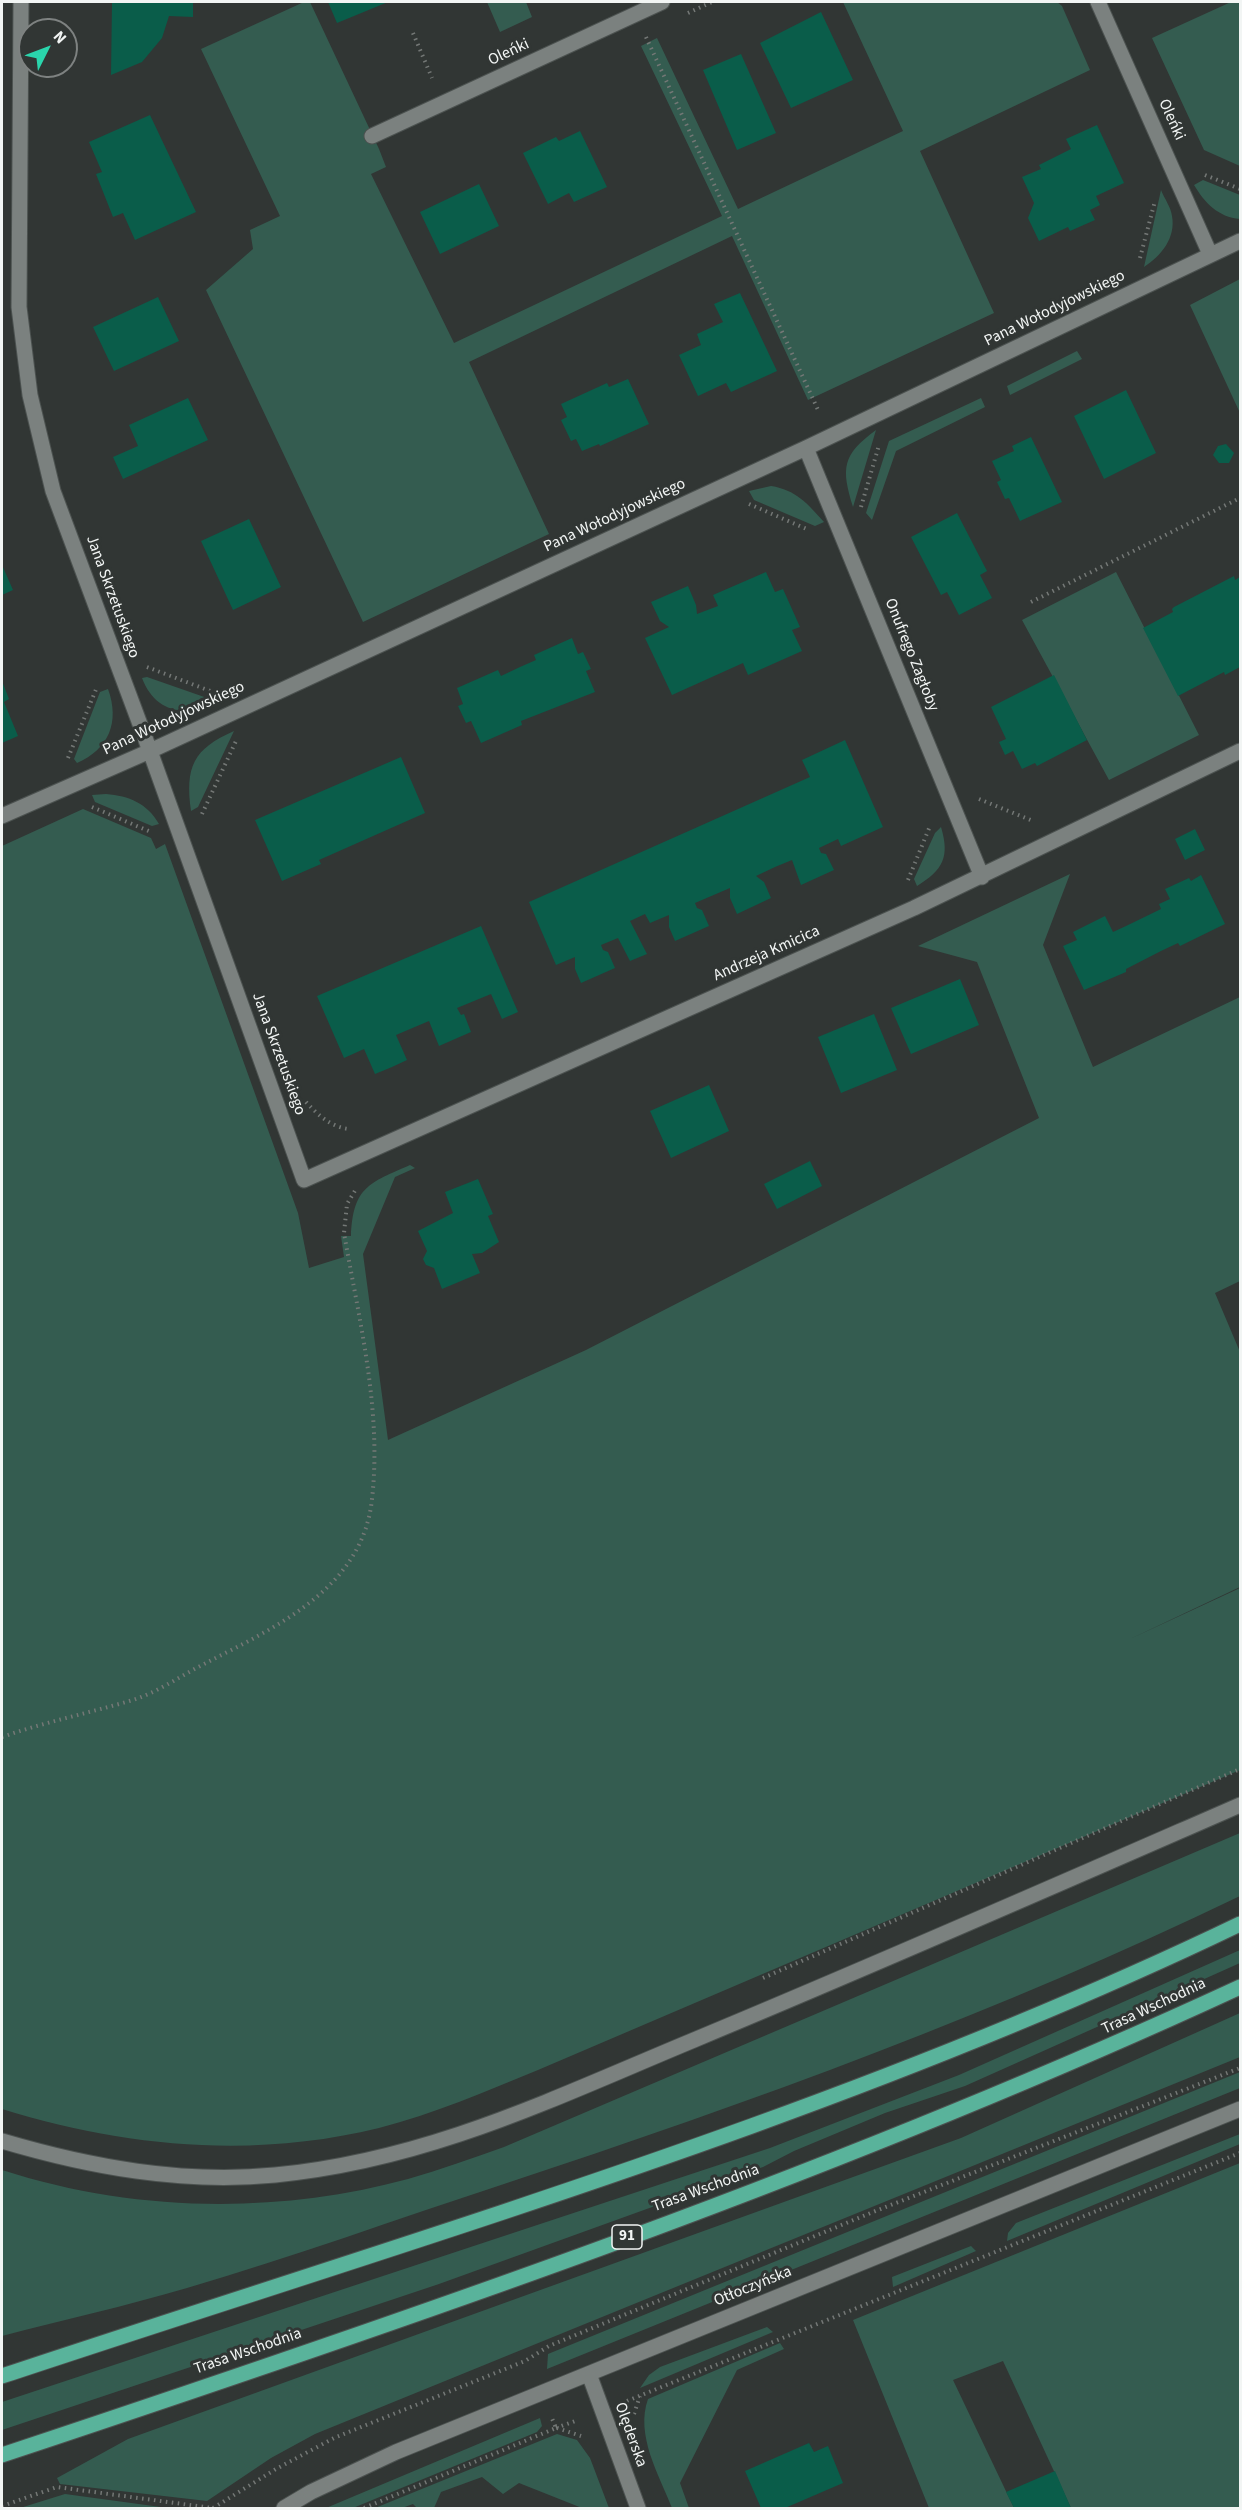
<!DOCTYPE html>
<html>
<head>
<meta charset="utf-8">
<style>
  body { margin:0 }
  #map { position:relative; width:1242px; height:2510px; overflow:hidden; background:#313634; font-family:"Source Sans 3",sans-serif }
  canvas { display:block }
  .frame { position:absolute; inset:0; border:3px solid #f2f5f4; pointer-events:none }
  .north { position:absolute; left:18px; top:18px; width:60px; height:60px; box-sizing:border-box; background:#313634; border:2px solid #7e8281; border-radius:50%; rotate:48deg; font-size:16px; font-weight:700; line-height:24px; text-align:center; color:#f2f5f4 }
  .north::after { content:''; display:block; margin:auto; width:21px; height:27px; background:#2ad5ac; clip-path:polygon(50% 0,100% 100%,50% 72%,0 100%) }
</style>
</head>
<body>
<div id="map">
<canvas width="1242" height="2510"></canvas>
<div class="frame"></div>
<div class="north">N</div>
</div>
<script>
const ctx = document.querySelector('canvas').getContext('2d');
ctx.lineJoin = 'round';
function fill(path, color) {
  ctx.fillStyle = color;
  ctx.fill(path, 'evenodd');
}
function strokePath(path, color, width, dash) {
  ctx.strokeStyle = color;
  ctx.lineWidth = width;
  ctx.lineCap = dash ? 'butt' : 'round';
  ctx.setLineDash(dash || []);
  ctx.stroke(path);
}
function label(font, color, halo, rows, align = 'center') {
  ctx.font = font + ' "Source Sans 3",sans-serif';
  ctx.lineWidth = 6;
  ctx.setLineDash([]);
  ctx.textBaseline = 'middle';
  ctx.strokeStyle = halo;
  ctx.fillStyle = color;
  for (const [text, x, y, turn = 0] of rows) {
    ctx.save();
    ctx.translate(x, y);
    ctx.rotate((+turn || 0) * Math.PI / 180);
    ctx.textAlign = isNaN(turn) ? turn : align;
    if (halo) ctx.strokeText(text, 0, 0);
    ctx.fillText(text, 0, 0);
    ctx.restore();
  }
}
fill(new Path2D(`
  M304,2H310L379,149L386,167L371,174L454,343L722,216L641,46L657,38L738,209L903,131L843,2H1057L1062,6L1090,70L920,151L994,313L808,400L732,236L469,362L549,534L363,622L206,290L253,249L250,230L280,216L201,49Z
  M487,2H526L532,17L500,32Z
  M1231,2H1240V166L1204,150L1152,38Z
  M1203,180L1240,195V219C1218,217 1205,203 1194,185Z
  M1161,190C1164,198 1171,207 1172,216C1176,238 1161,256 1144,267Z
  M1240,279V413L1190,305Z
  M1077,351L1082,359L1010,395L1007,386Z
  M981,398L985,407L896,451L872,520L866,513L889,441Z
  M876,430L853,507C841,468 842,455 876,430Z
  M771,486C796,490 807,503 824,522L815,526L754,500L749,491Z
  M1116,572L1199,735L1109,780L1022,620Z
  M147,677L210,699L211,704C182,718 154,710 142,678Z
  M108,689C120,722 109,749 77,763L74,759L100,692Z
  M234,731L198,807L191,811C185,767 193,749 234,731Z
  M106,794C129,796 147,803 159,824L152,826L95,802L92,795Z
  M83,809L151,838L156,849L165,844L298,1213L309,1268L344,1257L341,1236H351C353,1187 369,1183 410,1165L415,1168L395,1177L363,1254L388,1440L586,1350L1039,1118L977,962L918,946L1070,874L1043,945L1093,1067L1240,997V1281L1215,1293L1240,1352V1587L1130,1639L1240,1588V1770L538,2070C486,2091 434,2114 379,2128C253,2159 124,2147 2,2109V846Z
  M941,827C950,857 943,870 917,886L914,879L935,833Z
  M1240,1833V1896C1002,2011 753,2102 501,2185C397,2219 293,2257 187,2288C126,2306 63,2320 2,2336V2170C132,2212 275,2215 408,2179C440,2170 472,2158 504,2147Z
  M1240,1950V1963L965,2086L885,2113L794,2151L763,2167L439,2284L2,2430V2402L770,2148L959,2075Z
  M1240,2013V2057L315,2434L271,2458L207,2501L60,2484L57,2478L128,2439L961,2138Z
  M1240,2072V2088L547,2369L548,2354Z
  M1240,2134V2144L1007,2241L1008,2233L1016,2223Z
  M1240,2163V2508H1071L1003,2361L953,2380L1014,2508H929L853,2320Z
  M971,2246L976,2251L893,2287L892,2277Z
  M767,2327L773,2332L640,2388L649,2375L660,2367Z
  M780,2343L784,2349L737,2370L680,2483L689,2508H672C659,2475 635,2435 648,2399Z
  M540,2418L542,2426L537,2432L353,2508H326Z
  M557,2434L577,2440L590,2458L609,2508H582L519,2483L503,2494L482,2477L441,2492L434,2508H417L413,2504L402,2508H375Z
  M65,2494L168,2508H20Z`), '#345c50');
fill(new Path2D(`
  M193,2V17L169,16L162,38L142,62L111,75L112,3Z
  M328,2H388L337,23Z
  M821,12L853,80L791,108L760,43Z
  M741,54L776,133L737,150L703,70Z
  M150,115L196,212L135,240L123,213L113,217L96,174L102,172L89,142Z
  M1097,125L1124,183L1096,196L1100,205L1090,210L1095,220L1070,231L1068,227L1039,241L1028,218L1034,203L1022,177L1041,169L1039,165L1071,149L1066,139Z
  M580,131L607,187L574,202L569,193L548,204L523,153L556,137L559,141Z
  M479,184L499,226L440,254L420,212Z
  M740,293L777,371L731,392L726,383L698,396L679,355L701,345L697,334L723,322L714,304Z
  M158,297L179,341L114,371L93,327Z
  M628,379L649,424L600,446L599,444L582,451L576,439L571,441L561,420L567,417L561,404L607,383L609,387Z
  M1126,390L1156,453L1104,479L1074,416Z
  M188,398L208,440L123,479L113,457L138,446L129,425Z
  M1031,437L1062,502L1020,521L1009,498L1005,499L997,482L1001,480L992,461L1014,451L1012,446Z
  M1226,444L1234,453L1229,463H1219L1213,455L1218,446Z
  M957,513L987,571L980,575L992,598L959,615L947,592L941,595L911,537Z
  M249,519L281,587L233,610L201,541Z
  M2,565L13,590L2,595Z
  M766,572L775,592L783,589L800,627L792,630L802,651L748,675L743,663L672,695L645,638L669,627L660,621L651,602L688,586L696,605L697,614L718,606L713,595Z
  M1234,576L1235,580L1240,577V667L1225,675L1224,672L1178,696L1143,628L1173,612L1172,609L1174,607Z
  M572,638L578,654L583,652L591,669L586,671L595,692L521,721L522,725L481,743L471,721L466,723L458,706L463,704L457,688L498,670L501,676L520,667L536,660L534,655Z
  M1054,675L1087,740L1037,766L1035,763L1022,769L1013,751L1005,755L999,742L1006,739L991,707Z
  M2,681L9,699L4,702L18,736L2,743Z
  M845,740L883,827L841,846L838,839L819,848L821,853L826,854L834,870L801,885L792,860L775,867L756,876L764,882L771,898L737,914L730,898V888L695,903L697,908L702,910L709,926L675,941L669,927V915L650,923L645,914L630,921L647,954L630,961L618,938L601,945L603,950L608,952L615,968L581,983L575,969V957L556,965L529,902L810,777L802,760Z
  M401,757L425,813L319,860L321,864L282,881L255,820Z
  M1195,829L1205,850L1185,860L1175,839Z
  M1201,875L1225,924L1180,946L1178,943L1161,951L1126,969V972L1084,990L1063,946L1077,940L1073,932L1105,916L1113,932L1126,926L1161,909L1159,904L1170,899L1165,889L1189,878L1191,881Z
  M481,926L518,1012L502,1019L491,994L457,1008L461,1015L464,1014L471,1032L439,1046L429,1021L396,1035L407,1060L392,1067L375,1074L364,1049L344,1058L317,996Z
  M960,979L979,1025L911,1054L891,1008Z
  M874,1014L897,1070L841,1093L818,1037Z
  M709,1085L729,1131L671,1158L650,1111Z
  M810,1161L822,1186L777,1209L764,1184Z
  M478,1179L493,1214L488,1216L499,1242L482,1253L472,1254L480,1273L442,1289L434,1268L426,1265L423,1259L427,1251L418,1231L453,1213L445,1192Z
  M809,2443L814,2452L828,2446L843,2483L785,2508H761L745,2471Z
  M1055,2471L1071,2508H1014L1006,2492Z`), '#0a5d4a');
const minor = new Path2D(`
  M21,2L19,307L30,395L53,491L150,751L304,1180L914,908L1240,751
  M1098,2L1210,254
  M372,136L662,2
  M806,448L982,877
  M2,816L150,751L806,448L1240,241
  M2,2141C90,2167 182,2184 275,2175C429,2160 554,2098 694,2040C877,1964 1059,1884 1240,1805
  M589,2374L638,2508
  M284,2508L311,2492L396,2452L1240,2109`);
const primary = new Path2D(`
  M2,2376C419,2237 843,2115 1240,1924
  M2,2455C420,2316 840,2172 1240,1987`);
strokePath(minor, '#4c5250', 17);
strokePath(primary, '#4c5250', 17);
strokePath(new Path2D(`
  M688,13L712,2
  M413,33L432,78
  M646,37L819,412
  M1205,175L1240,189
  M1140,258L1155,201
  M749,504L809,530
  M861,507L879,445
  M1031,602L1240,498
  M147,667L213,692
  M68,758L97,687
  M979,799L1033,821
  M92,807L151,832
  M202,814L236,741
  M908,880L930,826
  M306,1102C318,1115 331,1127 349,1129
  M2,1737C45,1722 89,1713 133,1700C158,1692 182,1675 206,1663C276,1627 363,1588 372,1499C382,1410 359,1320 344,1233L347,1204L356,1189
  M763,1978L1240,1769
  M627,2401L1240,2153
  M634,2414L640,2396
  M556,2428L578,2420
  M557,2428L581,2436
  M2,2506L57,2487L212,2508
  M213,2508L276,2469L334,2438L525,2361L549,2346L873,2212L1240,2068
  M364,2508L556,2428L551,2416`), '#747876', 4, [1.5, 4.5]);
strokePath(minor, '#7b817f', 15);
strokePath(primary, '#59b39b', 15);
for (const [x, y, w] of [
  [627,2237,30]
]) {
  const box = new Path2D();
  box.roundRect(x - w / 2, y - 12, w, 24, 4.5);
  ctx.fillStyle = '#313634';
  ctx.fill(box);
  strokePath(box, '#f2f5f4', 1.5);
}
label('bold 15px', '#f2f5f4', null, [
  ["91",627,2237]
]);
label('16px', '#f2f5f4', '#313634', [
  ["Oleńki",509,53,-25],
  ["Oleńki",1171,120,66],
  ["Pana Wołodyjowskiego",1055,309,-26],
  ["Pana Wołodyjowskiego",615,516,-25],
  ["Jana Skrzetuskiego",112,597,70],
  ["Onufrego Zagłoby",911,655,68],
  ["Pana Wołodyjowskiego",174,719,-25],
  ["Andrzeja Kmicica",767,954,-24],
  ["Jana Skrzetuskiego",278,1054,70],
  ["Trasa Wschodnia",1154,2007,-25],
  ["Trasa Wschodnia",706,2189,-20],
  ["Otłoczyńska",753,2287,-22],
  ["Trasa Wschodnia",248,2352,-19],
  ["Olęderska",630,2435,70]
]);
</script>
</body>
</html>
